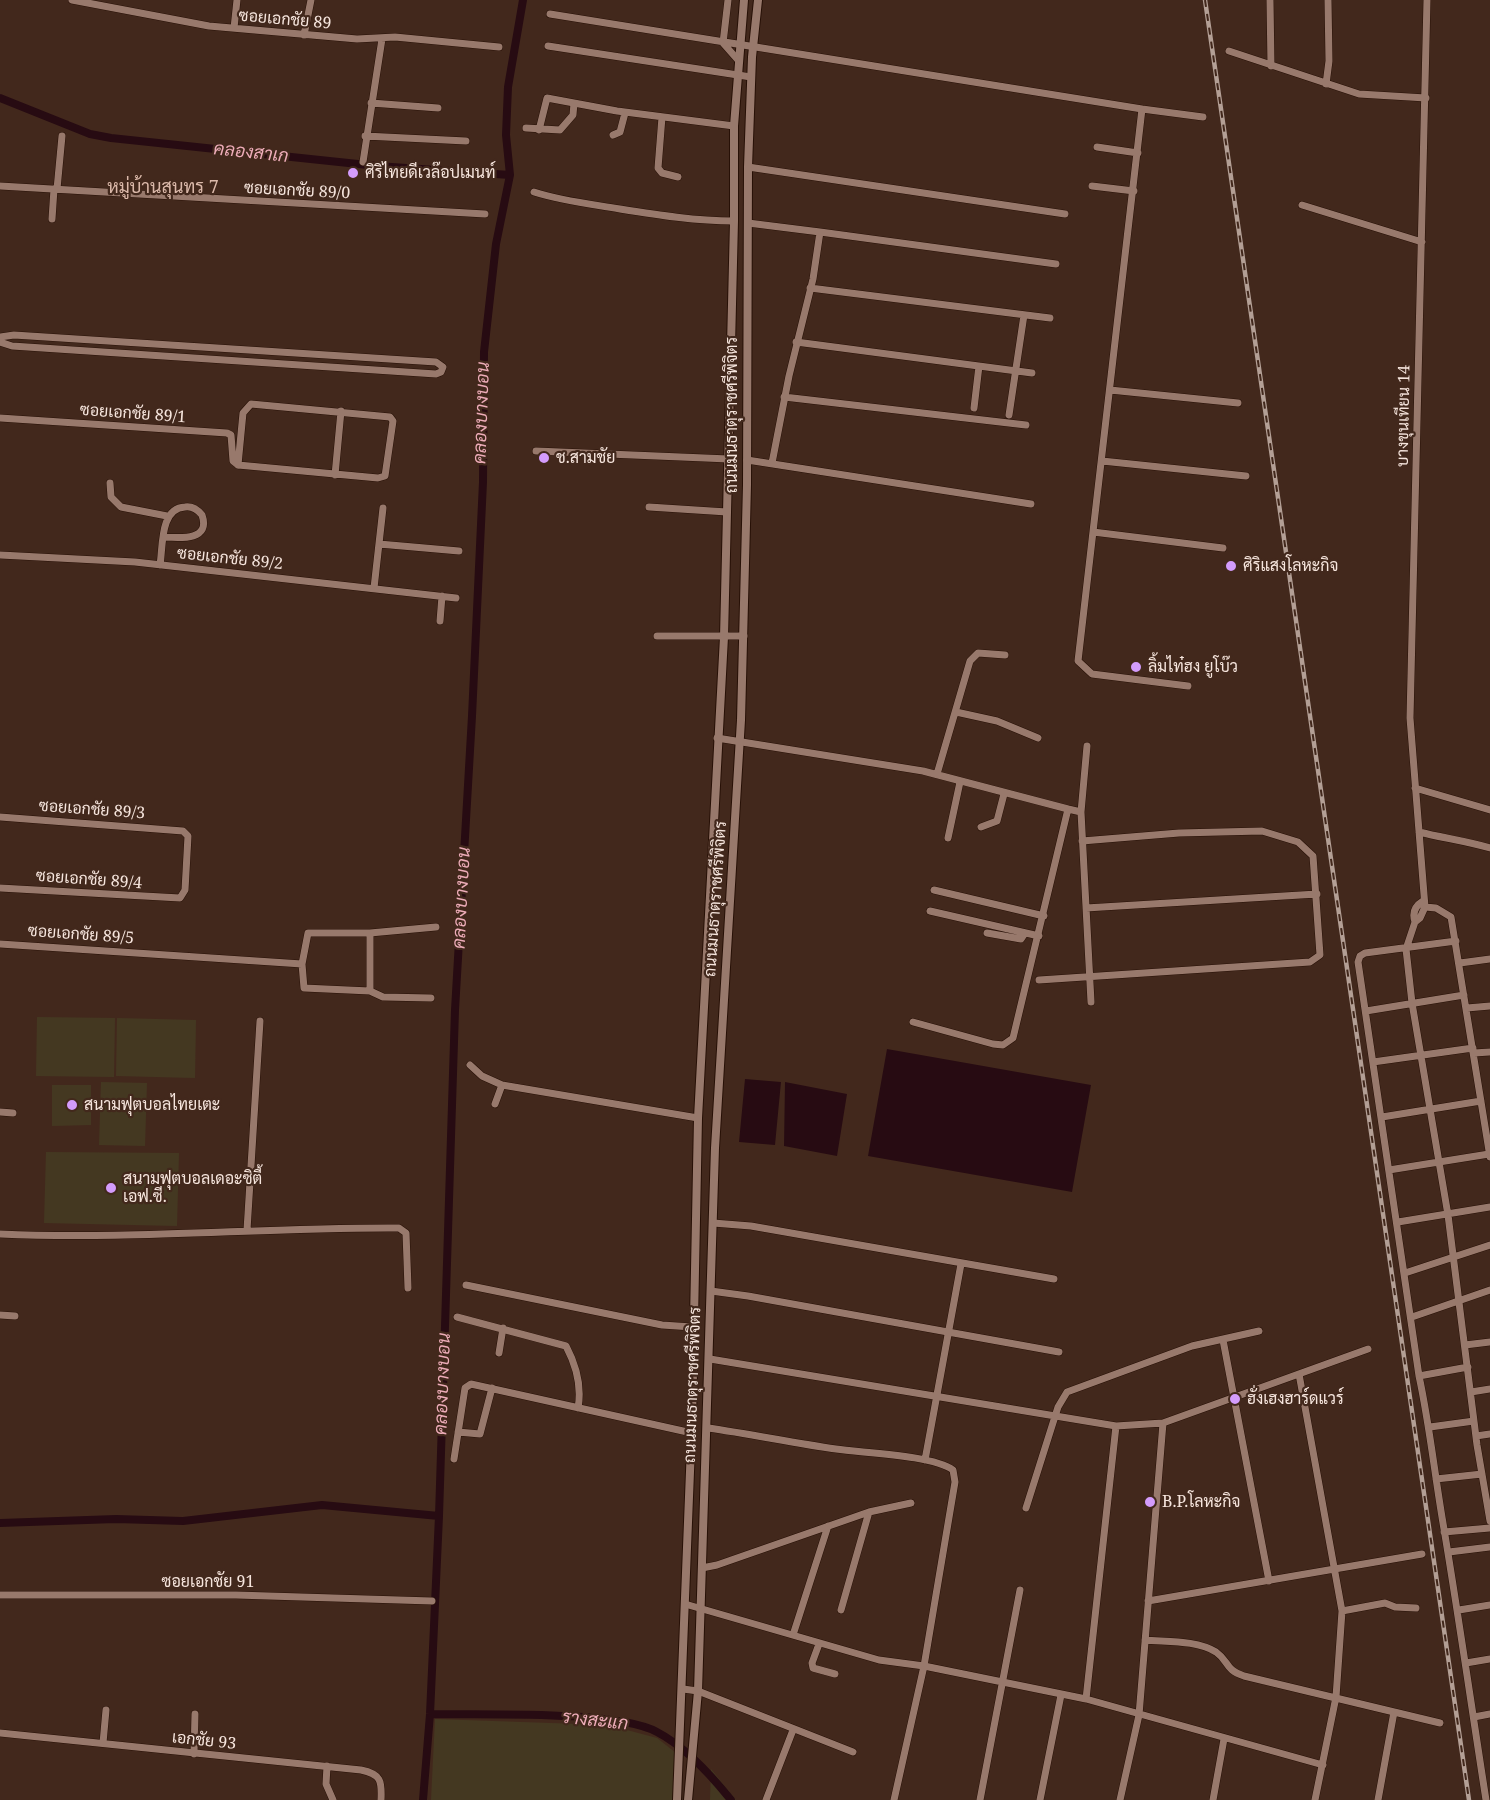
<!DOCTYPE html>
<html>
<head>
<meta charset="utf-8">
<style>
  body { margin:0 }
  canvas { display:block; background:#42281c }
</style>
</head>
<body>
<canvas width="1490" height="1800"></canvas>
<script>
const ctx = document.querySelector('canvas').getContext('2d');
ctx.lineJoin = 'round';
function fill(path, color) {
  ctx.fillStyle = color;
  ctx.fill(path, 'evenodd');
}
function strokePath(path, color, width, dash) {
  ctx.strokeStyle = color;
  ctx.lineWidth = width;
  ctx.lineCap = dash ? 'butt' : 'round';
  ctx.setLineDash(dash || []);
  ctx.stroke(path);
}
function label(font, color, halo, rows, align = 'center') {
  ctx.font = font + ' "Noto Serif",Sarabun,serif';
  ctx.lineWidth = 4.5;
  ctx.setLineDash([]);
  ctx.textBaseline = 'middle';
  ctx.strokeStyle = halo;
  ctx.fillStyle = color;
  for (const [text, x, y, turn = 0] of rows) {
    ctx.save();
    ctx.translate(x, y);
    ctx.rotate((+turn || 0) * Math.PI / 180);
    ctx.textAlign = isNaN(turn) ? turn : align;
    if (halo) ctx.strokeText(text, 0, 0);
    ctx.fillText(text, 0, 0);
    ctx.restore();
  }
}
fill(new Path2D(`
  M37,1017L115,1018L114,1077L36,1076Z
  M117,1018L196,1020L195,1078L116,1076Z
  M101,1082L147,1083L145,1146L99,1145Z
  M52,1085H91V1125L52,1126Z
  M46,1152L179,1153L177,1226L44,1223Z
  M435,1719L608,1725L657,1738L676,1753L674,1800H431Z
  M711,1769L736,1800H710Z`), '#443821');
fill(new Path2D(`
  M887,1049L1091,1085L1072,1192L868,1156Z
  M745,1079L781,1082L775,1145L739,1142Z
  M785,1082L847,1094L837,1156L784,1146Z`), '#270b12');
strokePath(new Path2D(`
  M0,98L90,134L111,138L377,166L510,175
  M0,1523L116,1519L183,1521L322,1505L439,1516
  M430,1714C482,1715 617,1710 657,1732C686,1747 711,1775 731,1800
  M423,1800L430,1714L439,1516L455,1010L472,716L483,482L484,352L496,244L510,175L506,135L508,87L523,0`), '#270b12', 8);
const minor = new Path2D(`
  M72,0L209,26L357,39L395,37L499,47
  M728,0L723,43L738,60
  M1270,0L1271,66
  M1427,0L1410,718L1425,907L1420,918L1415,922L1406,949L1412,1003L1448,1215L1477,1445L1490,1521
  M550,14L1142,109L1078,661L1092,674L1188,686
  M234,28L237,0
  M304,35L311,0
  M548,46L751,77
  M1229,51L1359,94L1426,98
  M1326,84L1329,61L1328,0
  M371,103L438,108
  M1142,109L1203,117
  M662,117L658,168L662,173L678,177
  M526,128L560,130L573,115L574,103
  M539,130L547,98L617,111L734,126
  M613,135L620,132L625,113
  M365,136L466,141
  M1097,147L1138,153
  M363,162L382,39
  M748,167L1065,214
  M0,186L485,214
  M1092,186L1134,191
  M57,189L62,136
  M534,192C562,201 590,204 620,209C658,215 696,221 734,221
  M1302,205L1422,242
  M52,219L54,189
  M748,223L820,232L813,279L789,376L772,463
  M820,232L1056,264
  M810,288L1050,318
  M0,337L14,335L436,362L443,367L441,372L436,374L12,346L0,342
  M796,342L1032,373
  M1110,390L1238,403
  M784,397L1026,425
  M251,404L390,417L393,421L385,476L378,478L238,465L243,413Z
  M974,408L979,366
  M1009,415L1024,315
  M0,418L227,433L231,435L233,461L238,465
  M536,451L729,459
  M747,460L1031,504
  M1102,461L1246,476
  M335,475L341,411
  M110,483L111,497L121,507L167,516
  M649,507L727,512
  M1093,532L1223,548
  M379,544L459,551
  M0,555L135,562L456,598
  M160,565C163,546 160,508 185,507C192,506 197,509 202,515C211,541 180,538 164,537
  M374,588L383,508
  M440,621L442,596
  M657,636H744
  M956,712L997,721L1038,738
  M717,738L923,771L1068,809L1013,1038L1003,1045L993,1044L913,1022
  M937,774L970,661L978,653L1005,655
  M1415,788L1490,810
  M1068,809L1081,812L1091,1002
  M1081,812L1087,746
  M0,817L183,831L188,836L185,890L180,898L0,888
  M981,827L997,821L1004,794
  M1419,832C1443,838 1466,841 1490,848
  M948,838L960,782
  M934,890L1044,916
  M1425,907L1436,908L1451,917L1490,1157
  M1086,908L1317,894
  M930,911L1039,936
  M1415,922C1412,913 1415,906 1423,901
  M370,933L436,927
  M987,933L1021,939L1025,933
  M1456,941L1365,953L1360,956L1358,962L1419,1376C1430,1427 1435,1478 1444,1529C1459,1619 1472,1710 1486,1800
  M0,944L302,964
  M1460,963L1490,959
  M1039,980L1310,962L1320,955L1313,856L1298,842L1262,831L1179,833L1082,841
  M370,991V933H308L302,964L304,988L370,991L383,997L431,998
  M1467,1008L1490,1006
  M1366,1011L1464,995
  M1474,1053L1490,1052
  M1373,1062L1473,1048
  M470,1065L482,1076L502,1085L698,1118
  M495,1104L502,1085
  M0,1112L13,1113
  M1382,1117L1481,1101
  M1389,1170L1489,1154
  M1398,1222L1490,1207
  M713,1223L751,1226L1054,1279
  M247,1230L260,1021
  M0,1234C133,1240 266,1227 399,1228L406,1233L408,1288
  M1405,1273L1490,1245
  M466,1285L662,1325L692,1327
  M711,1291L748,1296L1059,1352
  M0,1315L15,1316
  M457,1317L566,1346C576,1365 582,1386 578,1408
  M1412,1317L1490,1290
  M1223,1340L1269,1581
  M1465,1345L1490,1342
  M499,1353L503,1328
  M710,1359L1116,1426L1163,1423L1368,1349
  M1299,1374L1342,1611L1336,1697L1315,1800
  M1419,1376L1468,1367
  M1471,1392L1490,1389
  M1430,1427L1474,1421
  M708,1428C751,1434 793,1443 836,1449C863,1453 933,1455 953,1470L955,1482L924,1666L894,1800
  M458,1432L480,1434L492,1388
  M1476,1436L1490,1434
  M454,1459L465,1388L471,1384L692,1433
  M925,1460L961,1264
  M1436,1479L1482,1474
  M1026,1508L1058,1407L1067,1392L1192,1346L1259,1331
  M1444,1532L1490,1528
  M1449,1552L1490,1547
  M702,1568L717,1565L869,1512L911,1503
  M0,1595H236L432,1601
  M1148,1601L1422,1554
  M685,1604L879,1660L924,1666L1086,1699L1323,1765
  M841,1610L869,1512
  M1459,1610L1490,1605
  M1342,1611L1385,1603L1395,1607L1416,1608
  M793,1635L828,1526
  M1145,1640C1167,1642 1197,1640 1216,1652C1230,1662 1224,1669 1244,1676L1440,1723
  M819,1644L812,1663L813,1668L835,1674
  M1466,1663L1490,1659
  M683,1689L698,1691L853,1752
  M1086,1699L1116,1426
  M1474,1717L1490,1714
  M0,1733L361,1770C381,1774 382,1781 381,1800
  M103,1743L106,1710
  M194,1754L195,1714
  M327,1766L326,1784L333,1800
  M766,1800L793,1730
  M980,1800L1020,1590
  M1040,1800L1061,1695
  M1120,1800L1139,1715L1163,1423
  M1213,1800L1224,1739
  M1378,1800L1394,1712`);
const tertiary = new Path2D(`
  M677,1800L692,1421L698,1118L724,637L734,221V126L744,0
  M688,1800L698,1691L715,1148L741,720L747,485L748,167L752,57L758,0`);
strokePath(minor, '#271006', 8);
strokePath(tertiary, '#271006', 10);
strokePath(minor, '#98796c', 7);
strokePath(tertiary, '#98796c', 8);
const rail = new Path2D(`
  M1205,0L1469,1800`);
strokePath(rail, '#b39f95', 4.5);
strokePath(rail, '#42281c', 2, [7]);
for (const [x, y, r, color] of [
  [353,173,6,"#d39cfc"],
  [544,458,6,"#d39cfc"],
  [1231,566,6,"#d39cfc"],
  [1136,667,6,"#d39cfc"],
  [72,1105,6,"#d39cfc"],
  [111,1188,6,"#d39cfc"],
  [1235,1399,6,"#d39cfc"],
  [1150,1502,6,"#d39cfc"]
]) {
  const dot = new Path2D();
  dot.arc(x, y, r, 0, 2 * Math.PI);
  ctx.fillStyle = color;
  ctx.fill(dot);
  strokePath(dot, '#42281c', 2);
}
label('16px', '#f6e5dd', '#42281c', [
  ["ซอยเอกชัย 89",285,20,5],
  ["ซอยเอกชัย 89/0",297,191,3],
  ["ซอยเอกชัย 89/1",133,414,4],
  ["ถนนมนธาตุราชศรีพิจิตร",732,415,-90],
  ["บางขุนเทียน 14",1404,416,-89],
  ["ซอยเอกชัย 89/2",230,559,6],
  ["ซอยเอกชัย 89/3",92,810,4],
  ["ซอยเอกชัย 89/4",89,880,4],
  ["ถนนมนธาตุราชศรีพิจิตร",716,899,-86],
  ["ซอยเอกชัย 89/5",81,935,4],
  ["ถนนมนธาตุราชศรีพิจิตร",693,1385,-88],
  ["ซอยเอกชัย 91",208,1582],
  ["เอกชัย 93",204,1741,6]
]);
label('16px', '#f6e5dd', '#42281c', [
  ["ศิริไทยดีเวล๊อปเมนท์",365,173],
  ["ช.สามชัย",556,458],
  ["ศิริแสงโลหะกิจ",1243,566],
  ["ลิ้มไท๋ฮง ยูโบ๊ว",1148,667],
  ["สนามฟุตบอลไทยเตะ",84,1105],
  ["สนามฟุตบอลเดอะซิตี้",123,1179],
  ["เอฟ.ซี.",123,1197],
  ["ฮั่งเฮงฮาร์ดแวร์",1247,1399],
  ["B.P.โลหะกิจ",1162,1502]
], 'left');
label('italic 18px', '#edacb8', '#42281c', [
  ["คลองสาเก",251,153,6],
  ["คลองบางบอน",482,413,-88],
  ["คลองบางบอน",462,898,-87],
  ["คลองบางบอน",443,1384,-88],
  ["รางสะแก",595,1721,6]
]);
label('18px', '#dbb9aa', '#42281c', [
  ["หมู่บ้านสุนทร 7",163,188]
]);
</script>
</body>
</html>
